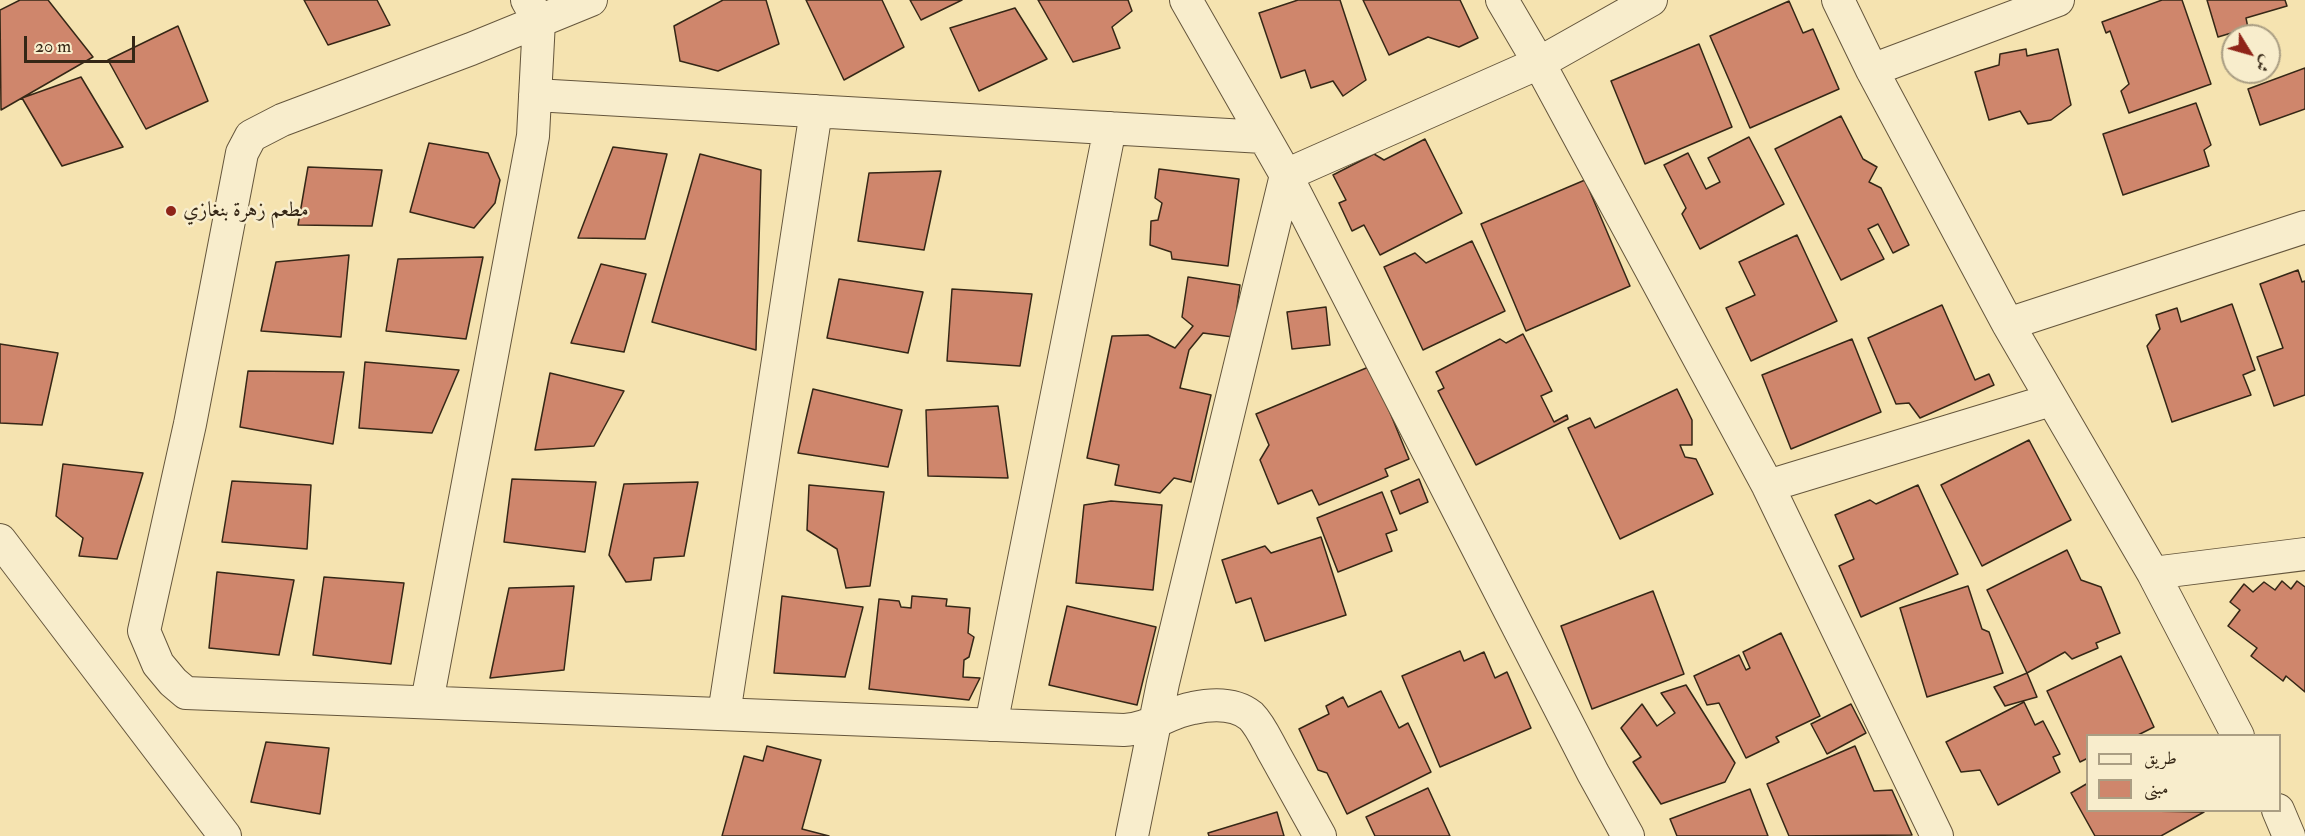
<!DOCTYPE html>
<html>
<head>
<meta charset="utf-8">
<style>
  body { margin:0 }
  #map { position:relative; width:2305px; height:836px; overflow:hidden; background:#f5e3b0; font-family:"IM FELL Double Pica",Amiri,serif }
  canvas { display:block }
  .legend { position:absolute; left:2086px; top:734px; width:195px; height:78px; box-sizing:border-box; background:#f8edcc; border:2px solid #aa9e83; margin:0; padding:8px 10px; list-style:none; font-size:18px; color:#352716 }
  .legend li { display:flex; align-items:center; gap:12px; height:30px }
  .legend b { width:30px; border:2px solid #aa9e83 }
  .north { position:absolute; left:2221px; top:24px; width:60px; height:60px; box-sizing:border-box; background:#f8edcc; border:2px solid #aa9e83; border-radius:50%; rotate:127deg; font-size:16px; font-weight:700; line-height:24px; text-align:center; color:#352716 }
  .north::after { content:''; display:block; margin:auto; width:21px; height:27px; background:#8f2418; clip-path:polygon(50% 0,100% 100%,50% 72%,0 100%) }
  .scale { position:absolute; left:24px; top:36px; width:111px; height:27px; box-sizing:border-box; border:3px solid #352716; border-top:0; padding-left:8px; font-size:18px; line-height:21px; white-space:nowrap; color:#352716; -webkit-text-stroke:4px #f8edcc; paint-order:stroke }
</style>
</head>
<body>
<div id="map">
<canvas width="2305" height="836"></canvas>
<ul class="legend">
<li><b style="height:8px;background:#f8edcc"></b>طريق</li>
<li><b style="height:16px;background:#cf866c"></b>مبنى</li>
</ul>
<div class="north">ش</div>
<div class="scale">20 m</div>
</div>
<script>
const ctx = document.querySelector('canvas').getContext('2d');
ctx.lineJoin = 'round';
function fill(path, color) {
  ctx.fillStyle = color;
  ctx.fill(path, 'evenodd');
}
function strokePath(path, color, width, dash) {
  ctx.strokeStyle = color;
  ctx.lineWidth = width;
  ctx.lineCap = dash ? 'butt' : 'round';
  ctx.setLineDash(dash || []);
  ctx.stroke(path);
}
function label(font, color, halo, rows, align = 'center') {
  ctx.font = font + ' "IM FELL Double Pica",Amiri,serif';
  ctx.lineWidth = 5;
  ctx.setLineDash([]);
  ctx.textBaseline = 'middle';
  ctx.strokeStyle = halo;
  ctx.fillStyle = color;
  for (const [text, x, y, turn = 0] of rows) {
    ctx.save();
    ctx.translate(x, y);
    ctx.rotate((+turn || 0) * Math.PI / 180);
    ctx.textAlign = isNaN(turn) ? turn : align;
    if (halo) ctx.strokeText(text, 0, 0);
    ctx.fillText(text, 0, 0);
    ctx.restore();
  }
}
const building = new Path2D(`
  M20,0H48L93,57L1,110L0,10Z
  M304,0H377L390,25L328,45Z
  M723,0H766L779,44L718,71L680,61L674,26Z
  M806,0H882L904,47L844,80Z
  M910,0H962L921,20Z
  M1038,0H1128L1132,11L1112,27L1120,48L1073,62Z
  M1298,0H1340L1366,80L1343,96L1333,81L1311,88L1305,70L1281,78L1259,13Z
  M1363,0H1460L1478,38L1459,47L1428,37L1389,55Z
  M2162,0H2182L2211,84L2129,113L2121,91L2129,84L2110,31L2106,33L2102,22Z
  M2207,0H2285L2287,6L2246,18L2248,28L2218,37Z
  M1789,1L1803,33L1813,29L1839,89L1750,128L1710,36Z
  M1015,8L1047,59L979,91L950,28Z
  M178,26L208,101L146,129L108,60Z
  M1699,44L1732,127L1645,164L1611,81Z
  M2026,49L2027,56L2058,49L2071,105L2051,120L2028,124L2020,111L1989,120L1975,72L1999,65L2000,54Z
  M2305,68V109L2260,125L2248,89Z
  M81,77L123,147L62,166L22,98Z
  M2196,103L2211,145L2204,150L2209,166L2123,195L2103,134Z
  M1841,116L1863,159L1877,167L1869,182L1881,188L1909,245L1893,253L1878,224L1868,229L1884,259L1841,280L1775,149Z
  M1749,137L1784,204L1700,249L1682,214L1686,208L1664,165L1688,153L1706,189L1720,182L1708,158Z
  M1425,139L1462,213L1380,255L1364,225L1352,231L1339,203L1346,200L1333,175L1374,154L1384,160Z
  M429,143L488,153L500,180L495,203L474,228L410,212Z
  M613,147L667,154L645,239L578,238Z
  M700,154L761,170L756,350L652,322Z
  M308,167L382,170L372,226L298,225Z
  M1159,169L1239,179L1228,266L1172,259L1171,252L1150,245L1151,221L1158,220L1162,203L1155,198Z
  M941,171L924,250L858,241L869,173Z
  M1585,180L1630,286L1526,331L1481,224Z
  M1797,235L1837,321L1751,361L1726,308L1755,295L1739,262Z
  M1472,241L1505,311L1423,350L1384,267L1415,253L1426,263Z
  M349,255L341,337L261,331L276,262Z
  M483,257L466,339L386,331L398,259Z
  M601,264L646,274L624,352L571,343Z
  M2298,270L2302,282L2305,281V395L2274,406L2257,357L2283,348L2260,284Z
  M1188,277L1240,285L1233,337L1203,333L1189,350L1180,388L1211,395L1191,482L1174,478L1160,493L1115,485L1119,465L1087,458L1112,336L1148,335L1175,348L1193,326L1182,317Z
  M839,279L923,292L908,353L827,338Z
  M952,289L1032,294L1020,366L947,361Z
  M2232,304L2255,370L2243,375L2251,395L2172,422L2147,346L2160,329L2156,315L2177,308L2181,322Z
  M1942,305L1975,380L1989,374L1994,385L1920,418L1909,403L1896,404L1868,338Z
  M1326,307L1330,345L1292,349L1287,312Z
  M1523,334L1552,391L1541,396L1554,422L1567,415L1568,419L1476,465L1438,391L1444,388L1436,372L1500,339L1506,343Z
  M1852,339L1881,412L1791,449L1762,375Z
  M0,344L58,353L42,425L0,423Z
  M365,362L459,370L432,433L359,428Z
  M1371,366L1409,459L1385,469L1388,476L1319,505L1312,490L1278,504L1260,460L1269,445L1256,414Z
  M248,371L344,372L333,444L240,427Z
  M550,373L624,391L594,446L535,450Z
  M813,389L902,410L888,467L798,453Z
  M1677,389L1692,420V445H1680L1685,457L1696,459L1713,494L1620,539L1568,428L1590,418L1595,428Z
  M998,406L1008,478L928,476L926,410Z
  M2029,440L2071,520L1982,566L1941,485Z
  M63,464L143,473L117,559L79,556L83,538L56,516Z
  M512,479L596,482L585,552L504,542Z
  M1419,479L1428,502L1400,514L1391,491Z
  M232,481L311,485L307,549L222,542Z
  M698,482L684,556L654,558L651,580L626,582L609,555L624,484Z
  M809,485L884,492L870,586L846,588L837,549L807,530Z
  M1918,485L1958,574L1861,617L1839,566L1854,559L1835,515L1870,500L1876,504Z
  M1382,492L1397,530L1386,534L1392,551L1338,572L1317,518Z
  M1111,501L1162,505L1153,590L1076,583L1084,505Z
  M1321,537L1346,615L1265,641L1251,598L1236,603L1222,560L1265,546L1271,553Z
  M2067,550L2081,580L2101,587L2120,633L2096,643L2098,648L2072,659L2065,652L2027,673L1987,590Z
  M217,572L294,580L279,655L209,648Z
  M324,577L404,583L391,664L313,655Z
  M2282,581L2291,589L2297,581L2305,587V692L2286,676L2283,681L2251,656L2257,648L2228,626L2240,610L2230,602L2244,584L2253,592L2264,582L2275,590Z
  M574,586L564,670L490,678L509,588Z
  M1968,586L1982,629L1989,632L2003,673L1927,697L1900,608Z
  M1653,591L1684,674L1592,709L1561,626Z
  M782,596L863,607L845,677L774,673Z
  M912,596L947,599L946,606L970,608L968,633L974,637L969,657L964,660L963,677L980,678L969,700L869,689L879,599L899,601L901,607L911,608Z
  M1067,606L1156,627L1137,705L1049,685Z
  M1781,633L1820,716L1776,737L1779,742L1746,758L1719,703L1707,705L1694,676L1739,655L1746,670L1750,668L1743,652Z
  M1460,651L1464,661L1484,652L1495,678L1507,672L1531,728L1440,767L1402,676Z
  M2121,656L2154,727L2136,736H2088V758L2080,762L2047,691Z
  M2027,673L2037,697L2005,706L1994,687Z
  M1686,685L1735,763L1725,782L1661,804L1633,762L1641,757L1621,728L1642,704L1657,726L1675,713L1661,693Z
  M1381,691L1399,728L1408,723L1431,772L1347,814L1327,773L1318,770L1299,729L1329,714L1326,706L1343,697L1348,707Z
  M2024,702L2035,725L2043,721L2060,754L2053,757L2060,772L1998,805L1980,770L1961,772L1946,742Z
  M1851,704L1866,733L1827,754L1811,724Z
  M266,742L329,748L320,814L251,802Z
  M767,746L821,760L802,829L829,836H722L744,756L763,761Z
  M1855,746L1874,791L1892,790L1912,835L1789,836L1767,784Z
  M2088,783V810L2204,812L2161,836H2095L2071,793Z
  M1428,788L1450,836H1375L1366,817Z
  M1750,789L1768,836H1677L1670,819Z
  M1277,812L1284,836H1209L1208,833Z`);
fill(building, '#cf866c');
strokePath(building, '#352716', 1.5);
const street = new Path2D(`
  M591,0L471,49L282,120L251,136L242,153L190,424L144,631L158,664L173,682L186,693L1124,730C1149,729 1169,712 1193,708C1212,704 1235,703 1251,716C1261,726 1268,743 1275,755C1290,782 1305,809 1320,836
  M1186,0L1286,175L1593,773L1628,836
  M1502,0L1539,63L1768,486L1937,836
  M1838,0L1872,70L2008,324L2153,573L2238,736
  M1872,70L2058,0
  M535,95L1263,137
  M1286,175L1539,63L1651,0
  M2008,324L2305,227
  M1768,486L2051,400
  M0,540L225,836
  M2153,573L2305,554
  M427,702L533,136L539,21L527,0
  M724,714L816,111
  M991,725L1110,128
  M2278,810L2289,836
  M1132,836L1163,683L1286,175`);
strokePath(street, '#65563c', 34);
strokePath(street, '#f8edcc', 32);
for (const [x, y, r, color] of [
  [171,211,6,"#8f2418"]
]) {
  const dot = new Path2D();
  dot.arc(x, y, r, 0, 2 * Math.PI);
  ctx.fillStyle = color;
  ctx.fill(dot);
  strokePath(dot, '#f8edcc', 2);
}
label('21px', '#352716', '#f8edcc', [
  ["مطعم زهرة بنغازي",183,211]
], 'left');
</script>
</body>
</html>
